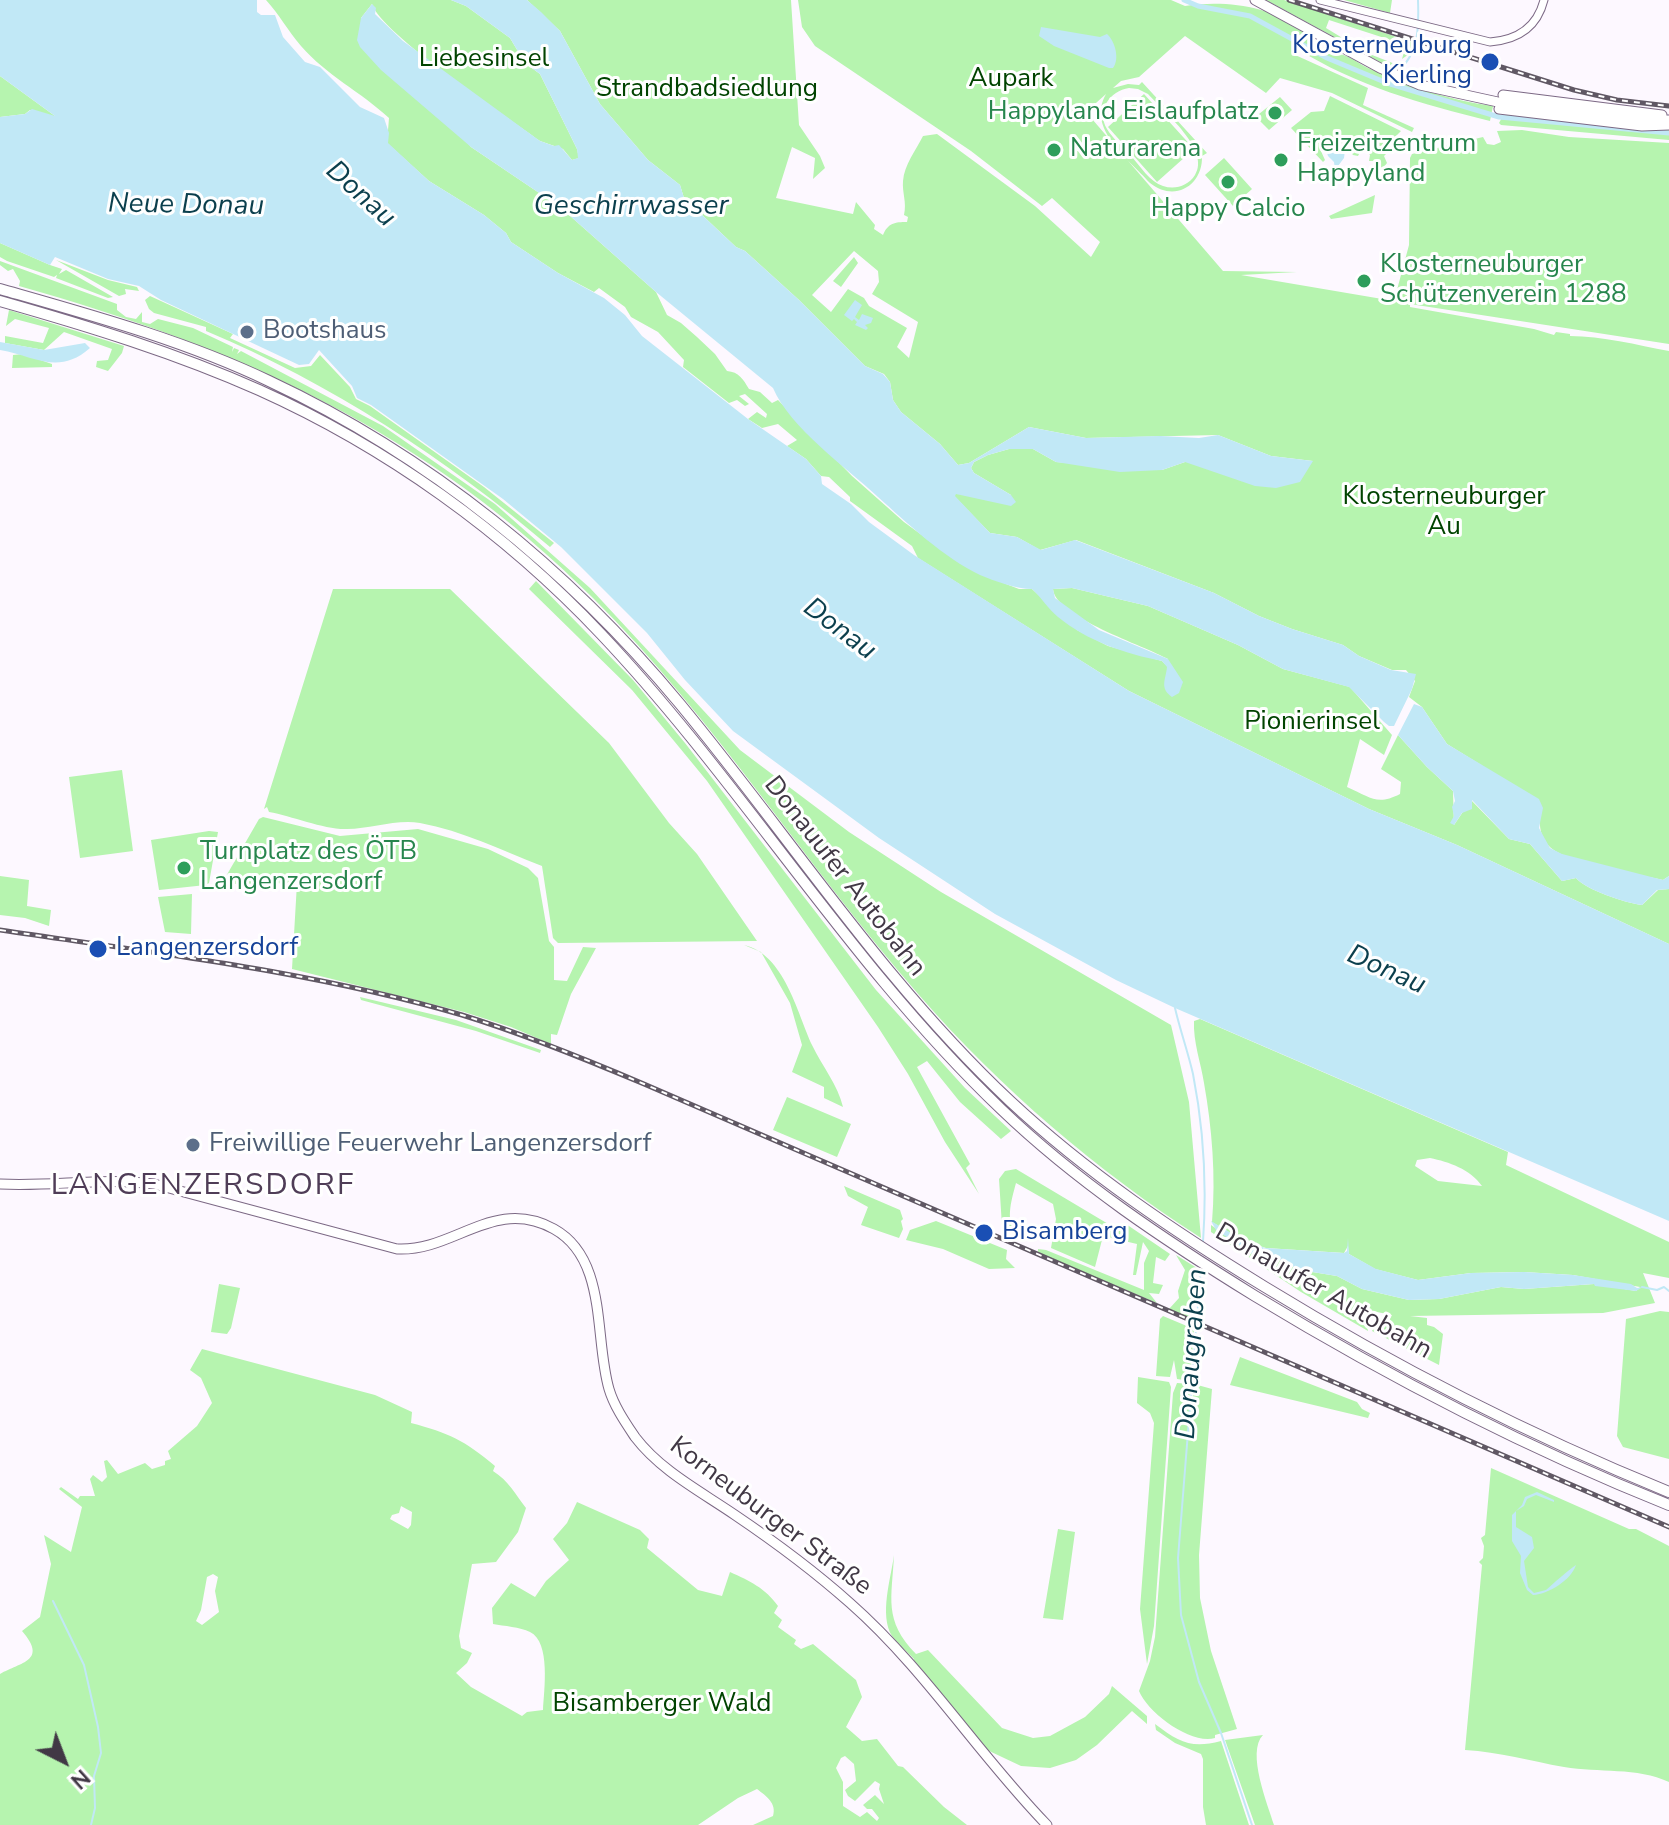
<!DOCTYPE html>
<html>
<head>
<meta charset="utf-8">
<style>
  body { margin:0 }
  #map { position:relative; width:1669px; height:1825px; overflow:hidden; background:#fdf8ff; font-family:"Nunito Sans",sans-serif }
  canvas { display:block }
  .north { position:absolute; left:24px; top:1721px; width:80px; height:80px; -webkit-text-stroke:6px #fff; paint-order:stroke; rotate:138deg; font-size:22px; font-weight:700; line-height:32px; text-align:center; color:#413845 }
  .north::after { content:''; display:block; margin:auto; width:28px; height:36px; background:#413845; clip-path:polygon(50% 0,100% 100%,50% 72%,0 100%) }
</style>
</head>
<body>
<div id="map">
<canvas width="1669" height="1825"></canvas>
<div class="north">N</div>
</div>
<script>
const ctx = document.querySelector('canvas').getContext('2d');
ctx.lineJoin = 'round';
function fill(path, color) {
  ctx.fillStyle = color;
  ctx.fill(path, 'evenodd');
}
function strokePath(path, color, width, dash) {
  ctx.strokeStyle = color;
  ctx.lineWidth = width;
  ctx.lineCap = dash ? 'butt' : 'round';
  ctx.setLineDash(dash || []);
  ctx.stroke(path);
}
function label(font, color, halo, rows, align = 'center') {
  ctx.font = font + ' "Nunito Sans",sans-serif';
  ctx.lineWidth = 6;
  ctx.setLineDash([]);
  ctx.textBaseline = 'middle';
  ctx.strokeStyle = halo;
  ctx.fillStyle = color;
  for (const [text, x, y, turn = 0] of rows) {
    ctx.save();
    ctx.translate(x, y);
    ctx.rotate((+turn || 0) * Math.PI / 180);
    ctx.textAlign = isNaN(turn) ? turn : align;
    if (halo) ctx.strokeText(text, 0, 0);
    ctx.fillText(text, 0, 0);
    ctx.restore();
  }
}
fill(new Path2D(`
  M266,0H451L466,6L510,38L525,63L540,74L577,149L579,158L572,160L563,149L540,141C509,118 381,34 372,4L361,18L471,147L560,207L656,292L667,315L681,323L697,337L715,354L727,371C739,372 743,379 749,389L760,392L772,403L778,400L852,476L904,522L934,544L980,574L1019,589H1032L1077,630L1108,646L1162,661L1167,666V694L1168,659C1145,646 1055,617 1053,589L1072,588L1148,606L1238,645L1283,669L1350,687L1392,735L1384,755L1360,739L1347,787C1370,797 1377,806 1400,794L1401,782L1381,769L1398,735L1427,767L1453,791L1454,825L1471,800L1509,839L1530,844L1562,881L1576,878C1586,890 1626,903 1642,905L1658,890L1669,889V944L1457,845L1369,809L1129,691L918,558L912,546L850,501V497L829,477L821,476L806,459L787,446L797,440L778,424L762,428L748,419L757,412L766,418L767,414L745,394L739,396L749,404L745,406L737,400L729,403L683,367L684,360L658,332L631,317L625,307L599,288L594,292L558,273L511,242L506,233L484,215L429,181L387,143L389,118C361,92 326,75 301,46C288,31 279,14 266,0Z
  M527,0H791L799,125L820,156L825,168L813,179L815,158L792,147L776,198L853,214L856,202L875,225L874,229L883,235C888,223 895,222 907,222L908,217L904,215C907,202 902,193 903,181C904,165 916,150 923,136L937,134L1035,206L1091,257L1100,242L1052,198L1042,206L971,151L815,46L802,27L798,0H1171L1185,6C1225,0 1269,6 1302,29C1313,36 1319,47 1329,54C1345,51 1354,61 1368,68C1409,87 1449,100 1493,106L1490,121C1422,104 1356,86 1296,48L1293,54L1368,88L1363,105L1414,128L1412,132L1332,93L1280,78L1266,93L1185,36L1139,77L1121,81L1113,88L1128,84L1139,85L1142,82L1207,153L1202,156C1203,185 1175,203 1150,183C1128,158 1086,129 1106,94L1086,112L1223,271L1297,272L1241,275L1394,301L1409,245L1410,158L1412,154L1483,137L1487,144L1494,145L1501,142L1497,131L1522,130L1569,137L1669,143V344L1410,304V307L1534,329L1554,335L1556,332L1570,334V336C1602,336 1637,345 1669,351V876L1663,880C1637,874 1570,864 1551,848C1543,841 1539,830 1540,820L1481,765L1447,744L1422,707L1409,697L1415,681L1406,670H1392L1359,656L1343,645L1292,629L1259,616L1214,593L1076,540L1040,550L1017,537L990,533L954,496L955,494L1011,495L974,473L971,468L974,462L988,455L1009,449H1033L1056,462L1162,470L1185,462L1313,461L1271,456L1218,435L1086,438L1029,427L969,463L958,465L940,444L901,412L893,400L890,382L884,374L865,366L799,300L745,251L736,247L684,198L680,185L648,160L600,104L560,31ZM1129,88L1138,89L1148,94C1164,112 1211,150 1195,175C1188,186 1175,190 1163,186C1150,182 1140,166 1132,157C1124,148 1113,139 1107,129C1096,110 1110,91 1129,88ZM854,251L878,271L879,282L872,294L918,322L909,358L897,347L907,328L869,306L864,298L848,289L831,312L812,295Z
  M1266,0H1284L1412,42L1409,54L1402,59L1406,45L1329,20L1326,28L1367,53L1395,64L1391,68Z
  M1344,0H1392L1390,13Z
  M0,76L55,116L54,117L30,110L25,114L0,117Z
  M1144,94L1194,149L1157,182L1108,127Z
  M1330,96L1401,131L1392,140L1396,144L1384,156L1387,163L1383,168L1376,166L1374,161H1369L1370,155L1367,151L1361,150L1358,156L1353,155L1344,144L1330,139L1322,142L1320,149L1325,160L1323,162L1291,128L1311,112L1324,111Z
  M1280,97L1292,110L1269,130L1259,120V114Z
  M1504,114L1669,128V140L1501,125L1499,123Z
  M1224,158L1252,189L1233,206L1205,175Z
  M1375,195L1372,213L1331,219L1329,216Z
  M0,243L50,265L62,269L59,274L66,270L113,297L108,298L56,278L57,275L54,277L7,261L0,257Z
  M854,257L858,263L841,287L833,281Z
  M56,260L108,280L137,287L139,291L125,289L126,294L119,296Z
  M0,261L117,304V310L126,317L136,319L142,312V322L150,324L158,319L193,328L233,347L232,352L234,348L239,350L237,354L241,351L383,426L495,504L590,588L740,750L849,832L941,892L1171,1025L1189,1102L1201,1238C1096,1170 1001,1089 919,995C806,866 715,719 593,598C426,432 242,349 19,286L20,281L13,269L8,271L0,265Z
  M150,296L233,334L230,338L295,368L311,366L320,355L350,387L356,399L370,406L484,487L554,543L550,547C447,459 330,383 206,331V327L154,313L149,309L145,300Z
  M9,310L124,346L122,353L108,371L96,367L97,361L108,360L112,349L64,332L44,350L5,343V336L43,343L49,328L15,319L6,326Z
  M23,354L52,364V367L12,368L13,355Z
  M536,581L633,680L685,743L876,990L965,1088L1011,1131L1001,1139L960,1102L927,1061L917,1067L970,1164L966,1168L979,1194L945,1142L908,1074L878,1027L707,781L632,690L529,589Z
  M333,589H450L609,743L669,823L697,854L757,941L558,943L553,938L542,866C501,850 463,831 420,823C396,819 371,829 347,829C325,830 292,816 269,812L267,807L264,809Z
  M122,770L133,851L80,858L69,777Z
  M263,817L340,836L418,829L488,849L528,868L538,878L549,941L554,947V980L567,981L583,947L596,948L571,994L557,1035L551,1034V1044L511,1027L464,1012L292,969L297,883L229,884L225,878L259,819Z
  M209,831L218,832L209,883L206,885L159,890L151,840Z
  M0,876L29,880L27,906L51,910L49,926L25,918L0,915Z
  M192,894L191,934L165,932L158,897Z
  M744,945C784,954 797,1012 812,1045C822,1066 838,1085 843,1107L824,1098V1087L792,1072L802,1045L790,1003L761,952Z
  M360,997L456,1020L541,1050L540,1053L476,1031L361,1000Z
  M1200,1019L1508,1152L1506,1165L1669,1242V1278L1643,1273L1655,1303L1603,1313L1410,1316L1427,1318V1325L1434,1327L1443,1334L1439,1365L1372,1331L1377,1321H1389L1392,1315L1362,1309L1355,1311L1352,1318L1367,1326L1368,1331L1301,1292L1211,1232V1225L1257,1257L1278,1259L1300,1270L1337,1276L1362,1289L1409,1300L1439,1299L1501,1287L1524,1289L1594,1284L1636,1291L1640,1287L1573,1275L1524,1272L1471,1273L1418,1280L1375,1269L1349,1254L1348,1246L1344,1253L1266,1248L1244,1241L1212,1222C1216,1176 1212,1128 1204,1083C1201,1063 1193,1042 1194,1021ZM1430,1158C1449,1162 1470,1169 1482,1186L1438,1181L1415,1166L1417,1160Z
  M787,1097L851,1124L837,1157L773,1130Z
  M1016,1169L1120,1231L1126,1224L1170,1254L1165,1261L1156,1257L1153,1283L1163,1285L1159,1294L1149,1293L1157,1303L1038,1253V1249L1046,1250L1144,1290V1263L1149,1251L1143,1242L1136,1275H1133L1137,1244L1103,1236L1095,1267L1051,1248L1056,1219L1053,1204L1016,1183C1011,1202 1004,1223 1019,1238L1002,1226L999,1179L1005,1171Z
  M844,1186L900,1210L903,1219L901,1221L903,1229L899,1238L861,1225L868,1207L848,1196Z
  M936,1221L1007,1250L1006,1259L1015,1268L989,1269L943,1249L906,1240L910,1230Z
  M1176,1255L1197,1268L1192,1319L1169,1309L1179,1298L1178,1291L1185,1270Z
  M219,1284L240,1288L231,1328L227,1334L211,1332Z
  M1660,1311L1669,1312V1459L1623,1447L1617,1436L1626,1319Z
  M1163,1316L1194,1329L1190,1381L1177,1379L1174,1360L1170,1377L1156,1376L1160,1319Z
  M202,1349L375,1395L412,1412L411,1423C449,1433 464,1440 495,1466L493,1471C509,1481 515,1494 526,1508L518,1532L496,1562L472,1564L459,1636L461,1648L472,1653L467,1663L456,1673L471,1687L522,1716L527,1712L543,1710C544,1691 551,1642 530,1632C520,1627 504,1626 493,1624L492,1608L511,1583L535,1597L546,1581L569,1560L553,1539L567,1523L577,1502L640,1530L649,1539L647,1548L698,1590L722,1596L730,1572C750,1581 765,1588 778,1606L774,1613L782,1620L778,1627L796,1640L794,1644L801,1649L813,1644L856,1680L862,1697L846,1727L862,1741L877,1739L898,1766L903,1767L944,1807L967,1825H753L773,1816C777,1803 766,1796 757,1789L738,1798L698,1825H0V1674C21,1662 48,1661 22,1631L40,1617L51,1564L44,1535L71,1552L82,1507L59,1489L61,1487L78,1499L80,1496H95L90,1479L93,1475L102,1482L107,1477L104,1461L107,1460L118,1474L145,1463L152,1469L165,1465V1461L171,1459L168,1451L197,1426L212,1403L201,1378L190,1370ZM401,1506L412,1512L411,1525L408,1529L390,1519L392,1515L399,1513ZM213,1574L218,1577L215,1591L219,1612L202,1625L196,1621L201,1610L207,1577ZM845,1756L854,1764L856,1781L845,1790L848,1796L855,1801L875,1781L880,1784L879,1789L884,1804L875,1795L863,1805L867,1809H872L879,1818L877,1821L867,1812L860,1817L843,1806V1782L836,1768L841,1758Z
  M1240,1357L1357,1402L1362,1409L1370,1413L1368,1418L1230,1385Z
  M1138,1377L1169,1382L1171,1387L1154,1626L1147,1664L1140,1609L1154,1423L1150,1413L1137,1403Z
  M1177,1383L1191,1384L1188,1442L1194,1384L1212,1389L1199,1555L1200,1598L1211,1651L1237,1729L1215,1735V1738C1191,1745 1148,1713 1139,1691L1150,1661L1155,1637L1173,1393Z
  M1491,1468L1629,1529H1636L1669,1546V1782C1637,1767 1599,1773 1564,1767C1530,1761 1500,1752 1465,1750L1482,1565L1479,1562L1483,1558L1484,1546L1481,1538L1485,1535Z
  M1058,1529L1075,1532L1063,1620L1043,1618Z
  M894,1555C892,1598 883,1620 916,1654L928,1650L1002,1728L1033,1738L1050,1736L1085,1717L1109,1694L1112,1686L1147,1716V1724L1132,1711L1097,1745L1076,1760L1050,1768L1021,1766L985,1749L912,1663L914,1659C907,1652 898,1644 892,1636C879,1615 891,1578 894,1555Z
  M1155,1724C1179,1742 1191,1749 1221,1741L1249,1825H1206L1203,1807V1759L1201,1754L1175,1743L1156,1730Z
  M1263,1735C1246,1752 1268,1805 1274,1825H1255L1225,1740Z`), '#b6f4af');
fill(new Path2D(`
  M0,0H257V12L261,15H275L283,37L305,62L320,67L360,107L384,118L389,133L388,143L429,181L484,215L506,233L511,242L558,273L604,298L625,315L642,336L748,419L806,459L821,476L822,484L851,504L869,522L914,555L1129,691L1369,809L1457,845L1669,944V1221L1175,1008L1116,980L995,914L879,838L733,731L685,680L647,633L561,547L503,499L371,405L357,398L352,386L319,350L309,364L299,365L161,300L139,286L108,279L55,257L50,265L0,243V117L25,114L32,109L55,116L0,76Z
  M451,0H527L541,12L560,31L600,104L648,160L680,185L684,198L736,247L745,251L799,300L865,366L883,374L890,382L893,400L901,412L940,444L958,465L969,463L1029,427L1086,438L1160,436L1199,438L1218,435L1271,456L1313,461L1300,482L1276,488L1255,486L1185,462L1162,470L1120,472L1056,462L1033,449H1009L988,455L974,462L971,468L974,473L1011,495L1016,502L1011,506L956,494L955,496L990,533L1017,537L1041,550L1075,540L1214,593L1259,616L1292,629L1343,645L1359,656L1391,670L1416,674L1412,689L1394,726H1389L1384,722L1349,687L1283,669L1238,645L1148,606L1072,588L1053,589L1055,598L1099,630L1168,659L1183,682L1179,693L1172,697C1159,688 1166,679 1167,667L1162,661C1126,654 1087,641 1058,617C1048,609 1042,598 1032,589C1017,589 994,581 980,575C944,558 907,523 878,497C846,467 790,428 773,388L656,292L560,207L471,147L381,70L360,47L357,40L361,18L372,4L376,8L375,14L403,41L540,141L554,146L559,145L572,160L578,158L577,149L540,74L525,63L510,38L466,6Z
  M1041,27L1100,37L1107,34C1115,41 1120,59 1113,68H1109L1054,46L1039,36Z
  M1330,140L1339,143L1345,150L1344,158L1335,170L1334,162L1328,156L1325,147Z
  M855,300L862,305L855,317L859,320L862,314L873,318L871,323L865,325L868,328L866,330L855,325L857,322L854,319L852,321L844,315Z
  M0,342L44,350L85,343L90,348C58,376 35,356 0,350Z
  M1414,704L1422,707L1447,744L1539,799L1543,808L1539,828L1550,848L1562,854L1663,880L1669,876V889L1657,890L1642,905C1626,903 1586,890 1576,878L1562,881L1530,844L1509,839L1472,800V809L1462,813L1454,825L1450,823L1454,816L1452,807L1455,801L1453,791L1427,767L1398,735Z
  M1211,1221L1244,1241L1265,1248L1344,1253L1347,1251L1348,1238L1349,1254L1376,1269L1418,1280L1471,1273L1524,1272L1573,1275L1631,1284L1637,1288L1643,1287L1636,1291L1595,1286L1594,1284L1524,1289L1501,1287L1439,1299L1409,1300L1362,1289L1337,1276L1300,1270L1278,1259L1257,1257L1216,1230Z
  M1537,1492L1554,1500V1502L1536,1495L1527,1499L1524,1506L1516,1511V1527L1532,1537L1534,1548L1524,1561L1528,1587L1534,1593L1546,1590C1554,1583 1567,1571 1576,1565C1571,1580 1549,1594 1533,1595L1527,1590L1520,1573L1521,1556L1512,1541V1515L1522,1505L1525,1497Z`), '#c1e8f6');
strokePath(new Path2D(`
  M1398,72C1419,52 1419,28 1418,0
  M1387,83L1393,77
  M1175,1008C1180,1030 1188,1052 1193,1074C1204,1130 1207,1185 1203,1242
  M1201,1268L1178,1558L1181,1615L1199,1682L1221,1733L1252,1825
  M1642,1287L1657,1290L1664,1287L1669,1291
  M53,1601L84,1665L98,1727L101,1753L94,1776L95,1808L91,1825`), '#c1e8f6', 2);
strokePath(new Path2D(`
  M1184,0L1198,6L1250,16L1327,58L1387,83L1499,117L1669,133`), '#c1e8f6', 5);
const tertiary = new Path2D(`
  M1320,0L1490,42C1517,40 1537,28 1544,0`);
const primary = new Path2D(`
  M1255,0L1380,68L1420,85L1507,104L1669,120
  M1503,95L1662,115
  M1499,109L1642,126L1669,125
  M0,1184C52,1187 103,1177 154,1184L397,1249C454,1252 494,1196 554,1229C608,1259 594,1338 609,1389C614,1406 625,1422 635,1437C661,1471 700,1491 735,1515C775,1542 814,1571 850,1603C925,1669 978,1754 1047,1825`);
const motorway = new Path2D(`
  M0,289C91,315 183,340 269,381C429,456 568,569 680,704C790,837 884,983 1010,1101C1087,1173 1175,1232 1265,1287C1394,1366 1529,1435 1669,1492
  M0,301C88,326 176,353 259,390C386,447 505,532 601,634C743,784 850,965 1001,1109C1077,1182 1166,1241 1255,1296C1387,1376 1526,1448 1669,1505`);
strokePath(tertiary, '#7c6985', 9);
strokePath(primary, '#7c6985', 11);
strokePath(motorway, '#7c6985', 12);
strokePath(tertiary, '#fff', 7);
strokePath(primary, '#fff', 9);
strokePath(motorway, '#fff', 10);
const rail = new Path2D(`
  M1289,0L1574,90L1617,100L1669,106
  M0,930C154,953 312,971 462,1015C524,1034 585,1059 644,1084L1669,1527`);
strokePath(rail, '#605864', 5);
strokePath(rail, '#fff', 2, [6]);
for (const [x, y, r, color] of [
  [1490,62,10,"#1a4fb4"],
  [1275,113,8,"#2e9e5b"],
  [1054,150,8,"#2e9e5b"],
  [1281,160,8,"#2e9e5b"],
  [1228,182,8,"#2e9e5b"],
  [1364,281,8,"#2e9e5b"],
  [247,332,8,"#5c6f8a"],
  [184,868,8,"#2e9e5b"],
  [98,949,10,"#1a4fb4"],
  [193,1145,8,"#5c6f8a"],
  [984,1233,10,"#1a4fb4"]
]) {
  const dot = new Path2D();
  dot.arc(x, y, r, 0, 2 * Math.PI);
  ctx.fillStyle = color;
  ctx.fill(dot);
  strokePath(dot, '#fff', 3);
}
label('26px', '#164399', '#fff', [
  ["Klosterneuburg",1472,47,"right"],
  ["Kierling",1472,77,"right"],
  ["Langenzersdorf",116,949],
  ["Bisamberg",1002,1233]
], 'left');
label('26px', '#014400', '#fff', [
  ["Liebesinsel",484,60],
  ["Aupark",1011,80],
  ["Strandbadsiedlung",707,90],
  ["Klosterneuburger",1444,498],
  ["Au",1444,528],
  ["Pionierinsel",1312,723],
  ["Bisamberger Wald",662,1705]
]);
label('26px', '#27864d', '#fff', [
  ["Happyland Eislaufplatz",1259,113,"right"],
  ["Freizeitzentrum",1297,145],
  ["Happyland",1297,175],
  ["Naturarena",1070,150],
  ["Happy Calcio",1228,210,"center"],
  ["Klosterneuburger",1380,266],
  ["Schützenverein 1288",1380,296],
  ["Turnplatz des ÖTB",200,853],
  ["Langenzersdorf",200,883]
], 'left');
label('26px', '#4e5e75', '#fff', [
  ["Bootshaus",263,332],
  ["Freiwillige Feuerwehr Langenzersdorf",209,1145]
], 'left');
label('26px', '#413845', '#fff', [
  ["Donauufer Autobahn",844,877,52],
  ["Donauufer Autobahn",1323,1292,30],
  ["Korneuburger Straße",770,1517,37]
]);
label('italic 28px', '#0b3f4d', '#fff', [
  ["Donau",360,195,42],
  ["Neue Donau",186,206,1],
  ["Geschirrwasser",631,207],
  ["Donau",839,630,37],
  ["Donau",1386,971,24],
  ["Donaugraben",1193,1354,-86]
]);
ctx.letterSpacing = '2px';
label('30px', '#4f3d57', '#fff', [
  ["LANGENZERSDORF",203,1187]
]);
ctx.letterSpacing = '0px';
</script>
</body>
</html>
